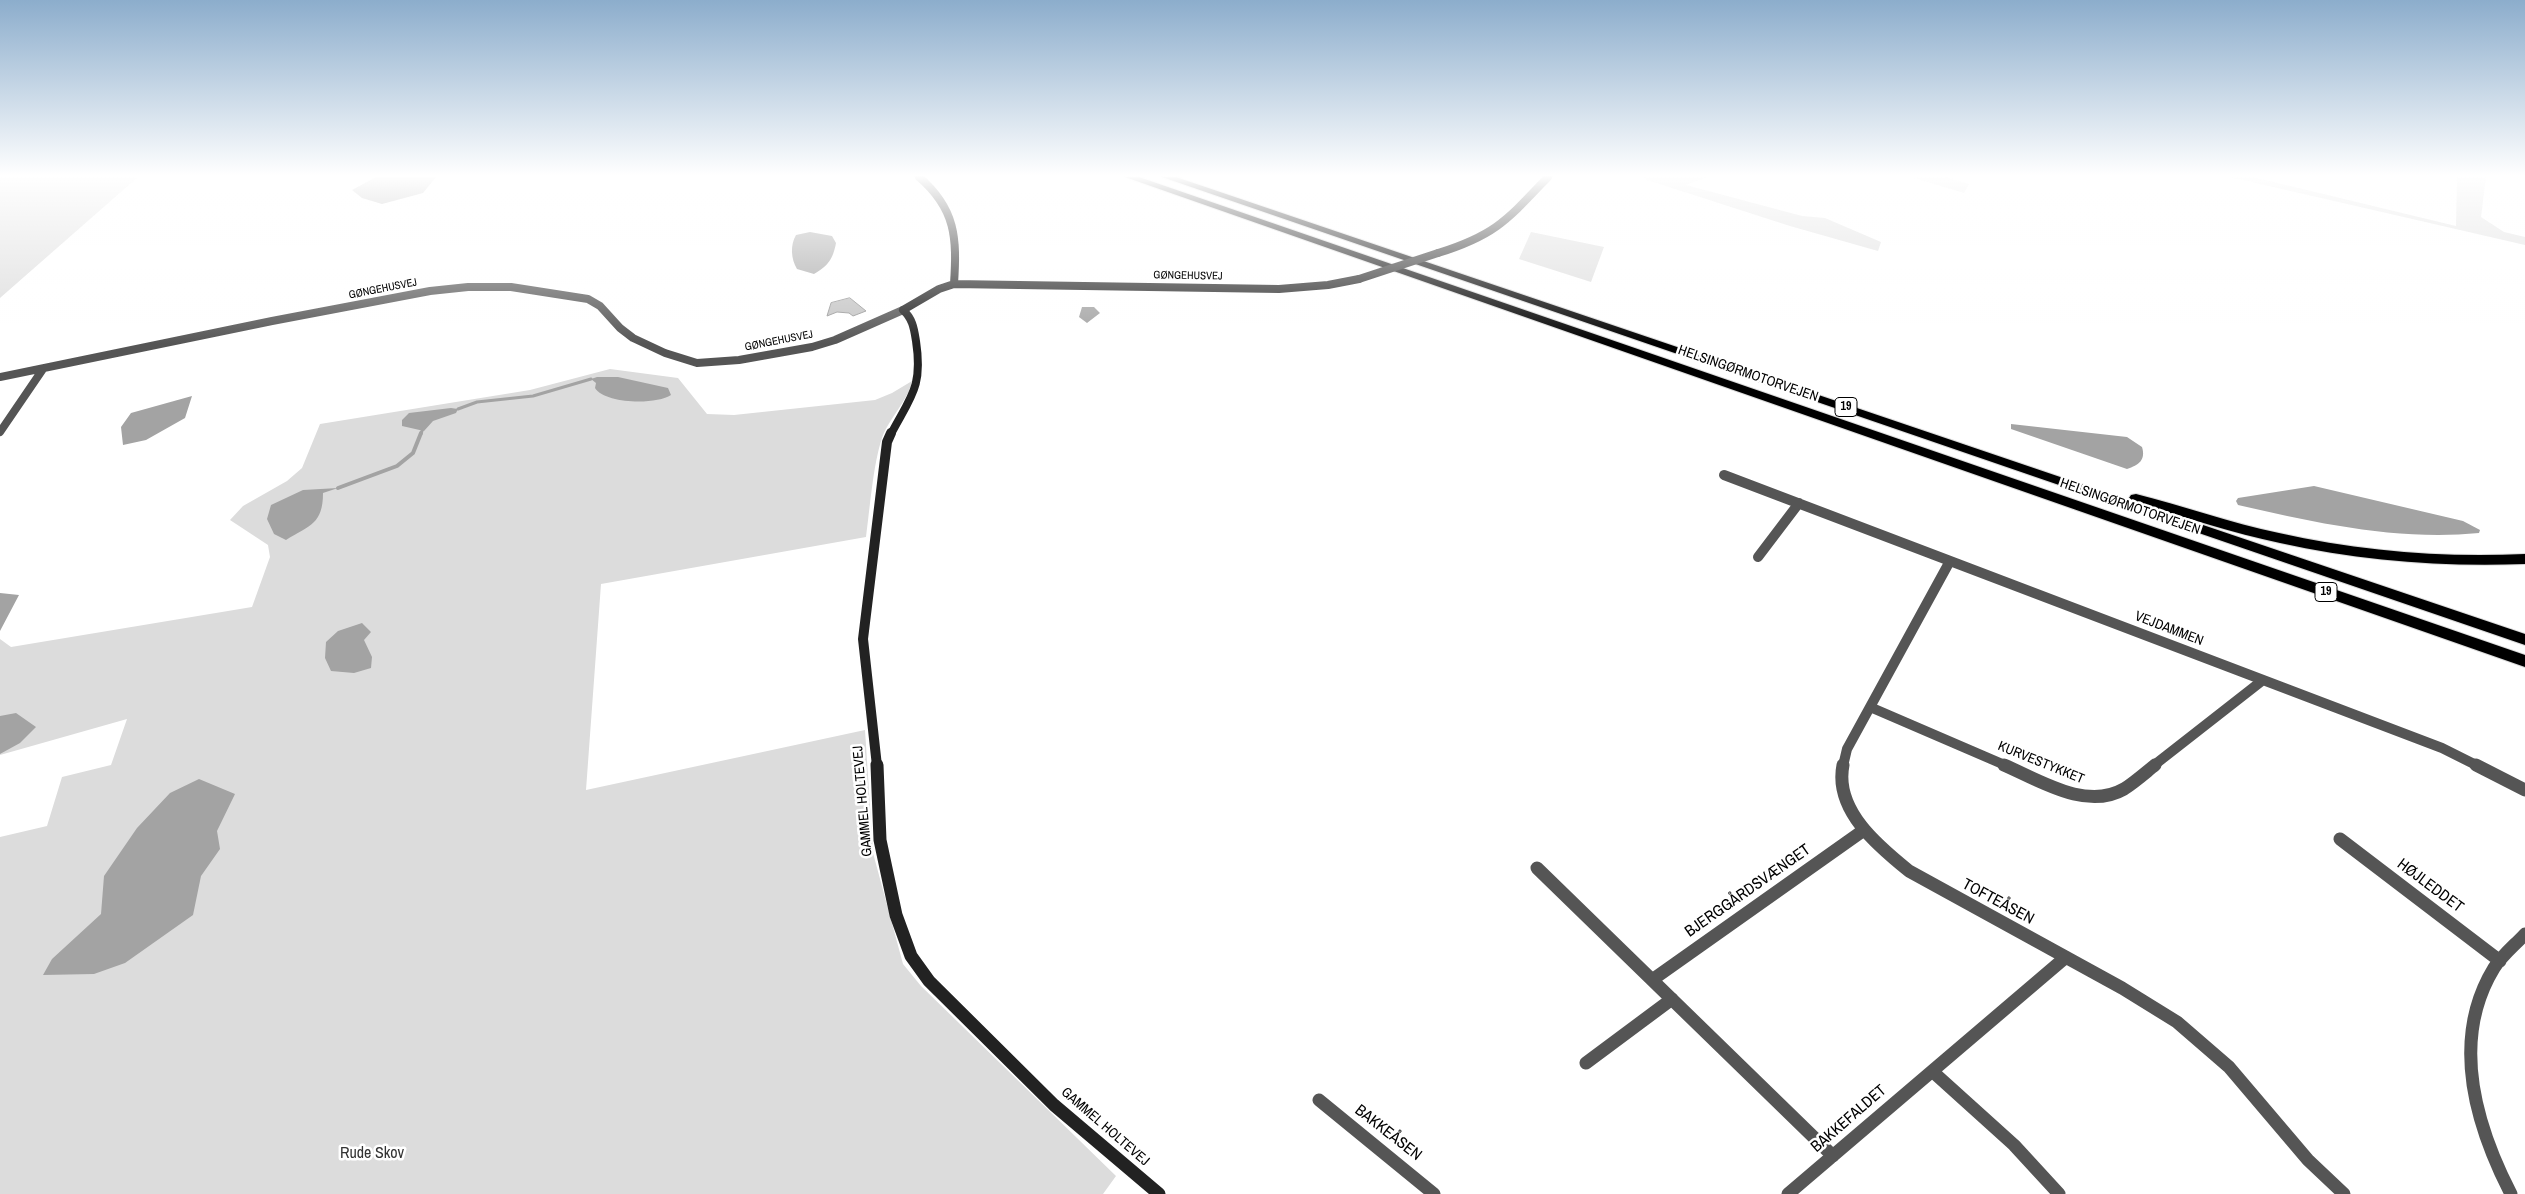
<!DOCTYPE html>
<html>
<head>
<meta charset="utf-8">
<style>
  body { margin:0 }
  canvas { display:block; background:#fff }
</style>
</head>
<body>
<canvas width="2525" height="1194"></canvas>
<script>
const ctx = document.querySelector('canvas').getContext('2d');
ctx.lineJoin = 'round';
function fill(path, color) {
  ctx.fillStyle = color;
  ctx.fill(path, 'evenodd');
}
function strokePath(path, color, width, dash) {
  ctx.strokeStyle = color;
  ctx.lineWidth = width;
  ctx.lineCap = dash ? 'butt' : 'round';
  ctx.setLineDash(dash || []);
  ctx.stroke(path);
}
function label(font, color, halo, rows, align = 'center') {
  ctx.font = font + ' "Archivo Narrow",sans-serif';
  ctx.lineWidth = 5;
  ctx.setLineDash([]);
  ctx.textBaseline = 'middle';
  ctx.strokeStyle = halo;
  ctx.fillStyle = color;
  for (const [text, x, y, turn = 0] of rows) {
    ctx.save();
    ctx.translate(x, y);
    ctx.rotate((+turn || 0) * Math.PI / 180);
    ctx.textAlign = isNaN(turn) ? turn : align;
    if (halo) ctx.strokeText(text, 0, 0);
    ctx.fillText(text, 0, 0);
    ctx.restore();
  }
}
fill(new Path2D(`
  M0,177H138L0,298Z
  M1643,177H1707L1686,185L1802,216L1825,218L1881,242L1878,251L1790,226L1647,180Z
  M1911,177H1946L1969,184L1964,193Z
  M2230,177H2253L2456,226L2457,177H2486L2481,217L2504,232L2525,237V245Z
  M1531,232L1604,247L1591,282L1519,259Z
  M610,369L678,378L707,414L734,415L875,400L892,393L912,381C908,401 889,418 882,438C873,465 870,508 866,537L601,584L586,790L865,730L873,853L903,964L921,986L1116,1176L1103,1194H0V837L47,826L62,777L111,765L127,719L0,755V639L11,647L252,607L270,557L268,545L230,520L243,506L287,481L302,468L320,424L530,390Z`), '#dcdcdc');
fill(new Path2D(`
  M376,177H436L423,193L382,204L362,198L352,190Z
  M810,232L832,236L836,243C833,259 828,266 814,274L797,269C791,259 790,245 796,235Z
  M1082,307H1094L1100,313L1087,323L1079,317Z
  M597,377H618L668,388L671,395C656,405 605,404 595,388L596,383L591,379Z
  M192,396L185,418L146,440L123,445L121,427L131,413Z
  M451,408L458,409L456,413L433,421L424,431L402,426V420L409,413Z
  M2011,424L2127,437L2142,447C2146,460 2139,465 2127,469L2011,429Z
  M2314,486L2463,521L2480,530L2479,533C2398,541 2316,523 2238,505L2236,501L2238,498Z
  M338,488L323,493C323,524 310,525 286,540L274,534L267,519L271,505L303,490Z
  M0,593L19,595L0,631Z
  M362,623L371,632L364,640L372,657L371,668L354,673L331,671L325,658L326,642L338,631Z
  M16,713L36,727L20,743L0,754V716Z
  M199,779L235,794L217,831L220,849L201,876L193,915L125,963L94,974L43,975L52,959L101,914L104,876L137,828L170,793Z`), '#a3a3a3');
strokePath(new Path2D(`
  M458,409L477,402L533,396L591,379
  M421,434L422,431`), '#a3a3a3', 3);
strokePath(new Path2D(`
  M338,488L397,466L413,453L421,433`), '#a3a3a3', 4);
const building = new Path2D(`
  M850,298L866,311L853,316L849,313L837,312L827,316L831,303Z`);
fill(building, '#c4c4c4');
strokePath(building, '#999', 1);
const highway = new Path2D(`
  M1125,177H1139L2525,655V667Z
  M1162,177H1176L2131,501L2129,498L2131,495L2136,494C2184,506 2231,523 2279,533C2360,551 2442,558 2525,554V564C2442,567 2361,561 2280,543C2233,533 2187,518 2141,504L2525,634V645Z`);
strokePath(highway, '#dbdbdb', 2);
strokePath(new Path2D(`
  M0,377L272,321L430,291L468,287H511L588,299L600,306L620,328L633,338L665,353L697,363L739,360L812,347L835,340L903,310
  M0,432L43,369`), '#555', 8);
strokePath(new Path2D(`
  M1724,475L2442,748L2478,766
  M1758,557L1799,503
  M1870,707L2007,766
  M1843,766L1847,749L1950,561
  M2153,766L2263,680`), '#555', 10);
strokePath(new Path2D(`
  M1843,765C1834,810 1878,846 1909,871L2122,988L2177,1022L2229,1067L2308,1160L2344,1194
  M2004,765C2039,780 2086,811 2124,789C2135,782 2145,773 2155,765
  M2476,765L2525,790
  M2340,839L2500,961
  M1537,868L1833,1156
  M1652,980L1864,830
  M1586,1063L1672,999
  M1932,1071L2014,1145L2059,1194
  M1319,1100L1434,1194
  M1788,1194L2066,957
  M2511,1194C2475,1124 2450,1040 2494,968C2502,955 2515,945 2525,934`), '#555', 13);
strokePath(new Path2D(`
  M919,177C956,209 957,238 954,284
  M1438,253C1496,235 1508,219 1548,177
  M891,434C911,396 923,387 916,341C914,329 913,319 903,310L939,289L954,284L1279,289L1328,285L1359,279`), '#222', 8);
strokePath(new Path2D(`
  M877,766L863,639L887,442L891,433`), '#222', 10);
strokePath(new Path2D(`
  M877,765L880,840L896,915L911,956L929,981L1054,1105L1159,1194`), '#222', 13);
fill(highway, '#000');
strokePath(new Path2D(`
  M1359,279L1438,253`), '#222', 8);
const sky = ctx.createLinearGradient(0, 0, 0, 344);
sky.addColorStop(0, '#8cadcc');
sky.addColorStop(0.51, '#fff');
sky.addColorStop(1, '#ffffff00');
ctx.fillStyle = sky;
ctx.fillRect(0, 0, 2525, 344);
label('11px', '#000', '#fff', [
  ["GØNGEHUSVEJ",1188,276,1],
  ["GØNGEHUSVEJ",383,289,-11],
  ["GØNGEHUSVEJ",779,341,-11]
]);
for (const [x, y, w] of [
  [1846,407,22],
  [2326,592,22]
]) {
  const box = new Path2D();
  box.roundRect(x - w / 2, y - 9.5, w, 19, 4);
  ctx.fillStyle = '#fff';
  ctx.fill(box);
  strokePath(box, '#000', 1);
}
label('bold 12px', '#000', null, [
  ["19",1846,407],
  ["19",2326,592]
]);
label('14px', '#000', '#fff', [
  ["HELSINGØRMOTORVEJEN",1748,374,19],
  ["HELSINGØRMOTORVEJEN",2130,507,19],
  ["VEJDAMMEN",2169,629,21],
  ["KURVESTYKKET",2041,763,22],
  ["GAMMEL HOLTEVEJ",863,801,-95],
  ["GAMMEL HOLTEVEJ",1105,1127,41]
]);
label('16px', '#000', '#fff', [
  ["HØJLEDDET",2430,886,37],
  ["BJERGGÅRDSVÆNGET",1748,891,-35],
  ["TOFTEÅSEN",1998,902,28],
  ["BAKKEFALDET",1849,1119,-41],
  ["BAKKEÅSEN",1388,1133,38]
]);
label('16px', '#333', '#fff', [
  ["Rude Skov",372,1154]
]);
</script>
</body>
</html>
